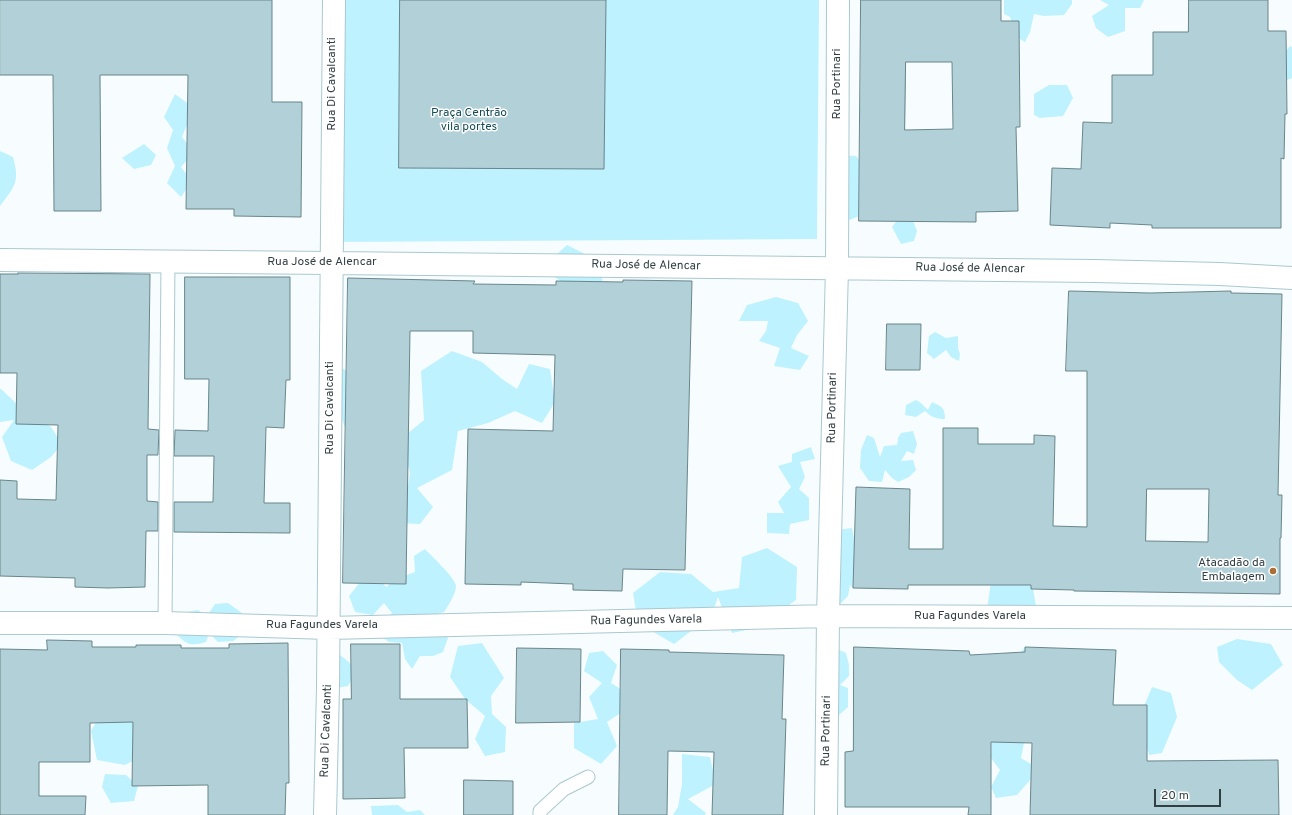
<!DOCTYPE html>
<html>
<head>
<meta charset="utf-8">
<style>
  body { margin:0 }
  #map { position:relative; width:1292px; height:815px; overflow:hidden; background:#f7fdfe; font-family:Overpass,sans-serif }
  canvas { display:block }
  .scale { position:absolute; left:1154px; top:789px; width:67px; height:18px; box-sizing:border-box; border:2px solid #323f42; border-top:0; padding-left:5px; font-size:12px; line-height:14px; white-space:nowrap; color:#323f42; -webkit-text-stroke:3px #fff; paint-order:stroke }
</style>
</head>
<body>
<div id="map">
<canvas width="1292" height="815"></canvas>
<div class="scale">20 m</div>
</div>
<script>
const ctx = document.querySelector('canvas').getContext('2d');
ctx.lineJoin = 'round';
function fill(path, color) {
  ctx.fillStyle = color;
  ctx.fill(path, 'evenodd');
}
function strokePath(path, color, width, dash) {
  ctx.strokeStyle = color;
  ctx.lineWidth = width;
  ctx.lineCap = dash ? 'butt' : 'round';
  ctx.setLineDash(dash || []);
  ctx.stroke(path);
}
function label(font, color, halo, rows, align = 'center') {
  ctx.font = font + ' Overpass,sans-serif';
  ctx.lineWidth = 3;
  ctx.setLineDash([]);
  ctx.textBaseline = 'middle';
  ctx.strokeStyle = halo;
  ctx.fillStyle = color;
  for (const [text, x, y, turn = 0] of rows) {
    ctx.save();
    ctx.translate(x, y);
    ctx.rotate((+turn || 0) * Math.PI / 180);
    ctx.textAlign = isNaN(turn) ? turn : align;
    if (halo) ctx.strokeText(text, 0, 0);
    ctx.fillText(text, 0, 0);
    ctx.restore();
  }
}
fill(new Path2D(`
  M342,0H819L817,239L333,242Z
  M1004,0H1072V4L1064,15L1044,16L1034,14L1030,32L1025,42L1018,38L1010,17L1004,14Z
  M1100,0H1144L1140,8H1125V31L1108,37L1096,28L1092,16L1109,5Z
  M1290,46L1292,47V78L1287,80L1279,74L1277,62Z
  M1049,85H1067L1073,98L1063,116L1040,118L1034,115V94Z
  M175,94L194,108L182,137L194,152L181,167L192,181L181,197L167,183L175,166L167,148L173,130L164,117Z
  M144,144L156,155L151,165L134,169L122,158Z
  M0,151L13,157C20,182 15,186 0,206Z
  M837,155L856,156L869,171L867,213L844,222Z
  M910,213L917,231L914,241L901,244L892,227L902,214Z
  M567,245L603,263L602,284L578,293L553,276L544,266Z
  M776,297L798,303L808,321L797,335L791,348L809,356L800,370L774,366L780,348L759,341L766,331L768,321H739L747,305Z
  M935,332L946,338L958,336V348L960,354L959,361L951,357L946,350L934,359L927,353L929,336Z
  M452,351L482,362L502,379L517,389L529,364L550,369L555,402L542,423L515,411L488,423L458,431L452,470L417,488L433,507L420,524L396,523L391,498L408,487L410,473L402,438L424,420L421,371Z
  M340,367L356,376L363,415L345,427L340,415Z
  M0,389H1L17,404L51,427L62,444L51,457L32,470L11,461L2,437L14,420L0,422Z
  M916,400L921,403L928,410L932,402C942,407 945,407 945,419C936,419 931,417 925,411L916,417L905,415L906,405Z
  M913,431L917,444L914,454L907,451L901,461L913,460L916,470L909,477L898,482L892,478L885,470L882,482L869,481L860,468L861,450L867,435L874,438L880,457L884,446L897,445L898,438L901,433Z
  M811,447L815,459L800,462L805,477L799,489L809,498V520L790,524L789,534L767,533V513H784L778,502L791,487L778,466L792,462V454Z
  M852,528L855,544L853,588L850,585L848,596L839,605L837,530Z
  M767,548L797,567L796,600L776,614L746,611L751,629L732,633L718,597L712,615L674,644L638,623L633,593L660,572L691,574L713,592L739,588L742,557Z
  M425,549C432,557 455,577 456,586C456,594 448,606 444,612L429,616L441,622L448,638L443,652L433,656H420L412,669L405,659L402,643L389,642L376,633L379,626L392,613L384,603L373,615L355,612L349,596L364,577L377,576L386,587L396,579L415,572L414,556Z
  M1020,575L1033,589L1036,606L987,609L991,582Z
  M228,603L242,613L243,634L233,641L218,642L209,633L206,642C189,647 185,644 173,630L180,613L198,610L207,616L215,604Z
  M1237,639L1271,644L1283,665L1252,690L1237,680L1219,662L1217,647Z
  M482,643L504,678L491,696L492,714L506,727L505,752L485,756L475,739L485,716L465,699L450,677L458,646Z
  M1025,647L1024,743L1021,758L1031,764V779L1017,795L996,798L991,787L1000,770L991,758L992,737L1012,670L1021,652Z
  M835,648L846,653L849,665V676L840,685L848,688V707L839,715L831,717Z
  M603,651L617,665L611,683L627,693L622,712L607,722L617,746L601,764L574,748V723L598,719L589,697L602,683L584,671L589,653Z
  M338,653L351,664L354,676L348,686L336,688Z
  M1152,687L1171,693L1177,717L1162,753L1149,755L1146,744L1144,706Z
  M131,710L144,755L125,765L97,760L91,731L102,712Z
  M682,754L710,757L716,784L688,799L706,813L705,815H673L678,807L682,784Z
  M105,774L126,775L138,786L134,801L111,803L102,787Z
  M398,805L407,812L420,810L425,815H372L371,806Z`), '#bef2fe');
const building = new Path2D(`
  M0,0H272V102H302L301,217L234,216V209H186L188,75H100L101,211H54L53,75H0Z
  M400,0H606L604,169L399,168Z
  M861,0H1001V21H1019L1020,127H1016L1018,211L976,212V222L859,221ZM906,62H952L953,129L905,130Z
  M1189,0H1268V31H1286L1287,114H1285L1284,159L1281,158V228H1152V225L1110,223V228L1050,225L1052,168L1081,169L1083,122L1112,123V75H1153V32H1188Z
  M18,273L150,274L148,429L159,430L158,455H147V501L158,502V531H146L145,587L108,588L75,587V578L0,576V480L17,481V499L56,500L58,425L16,424L17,373H0V274H18Z
  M185,277H290V380H286L284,428L266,427L264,503H290V533L174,532V502H213L214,456H174L175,430L208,431L209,379H185Z
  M348,278L475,281L473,284L556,285V281L623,282V280L692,281L685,570L623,569L622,591L573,590V584L521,582V585L465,584L468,429L553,431L555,355L473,353V331H410L406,584L343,583Z
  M1069,291L1150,293L1231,291V293L1282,294L1278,495H1282L1281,538H1280V594L1074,591V590L1031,589V585H908V589L853,588L856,487L910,489L909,549H943V428H978V444H1034V435L1055,436L1053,526L1087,527V371H1066ZM1147,489H1209L1208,542L1146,541Z
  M887,324H921L920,370H886Z
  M47,640L92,641V647H136V645H181V648H229V644L288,643L289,783H286L285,815H208V785L132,786L133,722L90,723V762H39V796H86L85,815H0V649L47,650Z
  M351,644H400V699H467L468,748H404L405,798L343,799V699H351Z
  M854,647L969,651L970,655L1025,652V647L1116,650L1113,705H1147V761L1278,760L1279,815H1030L1032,743L991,742V815H968L969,807H845V752L853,751Z
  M517,648L581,649L580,722L516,723Z
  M621,649L669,650V652L784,655L782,719H786L783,815H712L714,752L668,751L667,815H619Z
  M464,780L513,781V815H464Z`);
fill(building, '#b1d0d7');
strokePath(building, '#69858b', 1);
const service = new Path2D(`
  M165,623L168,261
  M540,815V811L564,789L588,777`);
const minor = new Path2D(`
  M0,260L332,263L1095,271L1220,274L1292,278
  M0,623H165L329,628L828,616L1292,618
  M325,815L328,687L334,0
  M826,815L828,616L837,268L838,0`);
strokePath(service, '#aac8cf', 15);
strokePath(minor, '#aac8cf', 24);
strokePath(service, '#fff', 13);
strokePath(minor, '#fff', 22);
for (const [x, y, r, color] of [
  [1273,571,4,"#ac6f33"]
]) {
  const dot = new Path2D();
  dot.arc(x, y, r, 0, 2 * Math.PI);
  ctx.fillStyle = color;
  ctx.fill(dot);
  strokePath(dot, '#fff', 1.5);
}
label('12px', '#323f42', '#fff', [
  ["Rua Di Cavalcanti",333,84,-90],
  ["Rua Portinari",838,84,-90],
  ["Rua José de Alencar",322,263],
  ["Rua José de Alencar",646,266,1],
  ["Rua José de Alencar",970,269,1],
  ["Rua Di Cavalcanti",331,408,-90],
  ["Rua Portinari",833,408,-89],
  ["Rua Fagundes Varela",970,617],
  ["Rua Fagundes Varela",646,621,-1],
  ["Rua Fagundes Varela",322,626],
  ["Rua Di Cavalcanti",327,731,-88],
  ["Rua Portinari",827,731,-89]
]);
label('12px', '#144b55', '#fff', [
  ["Praça Centrão",469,114],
  ["vila portes",469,128]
]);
label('12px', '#323f42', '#fff', [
  ["Atacadão da",1265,564],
  ["Embalagem",1265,578]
], 'right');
</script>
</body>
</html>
